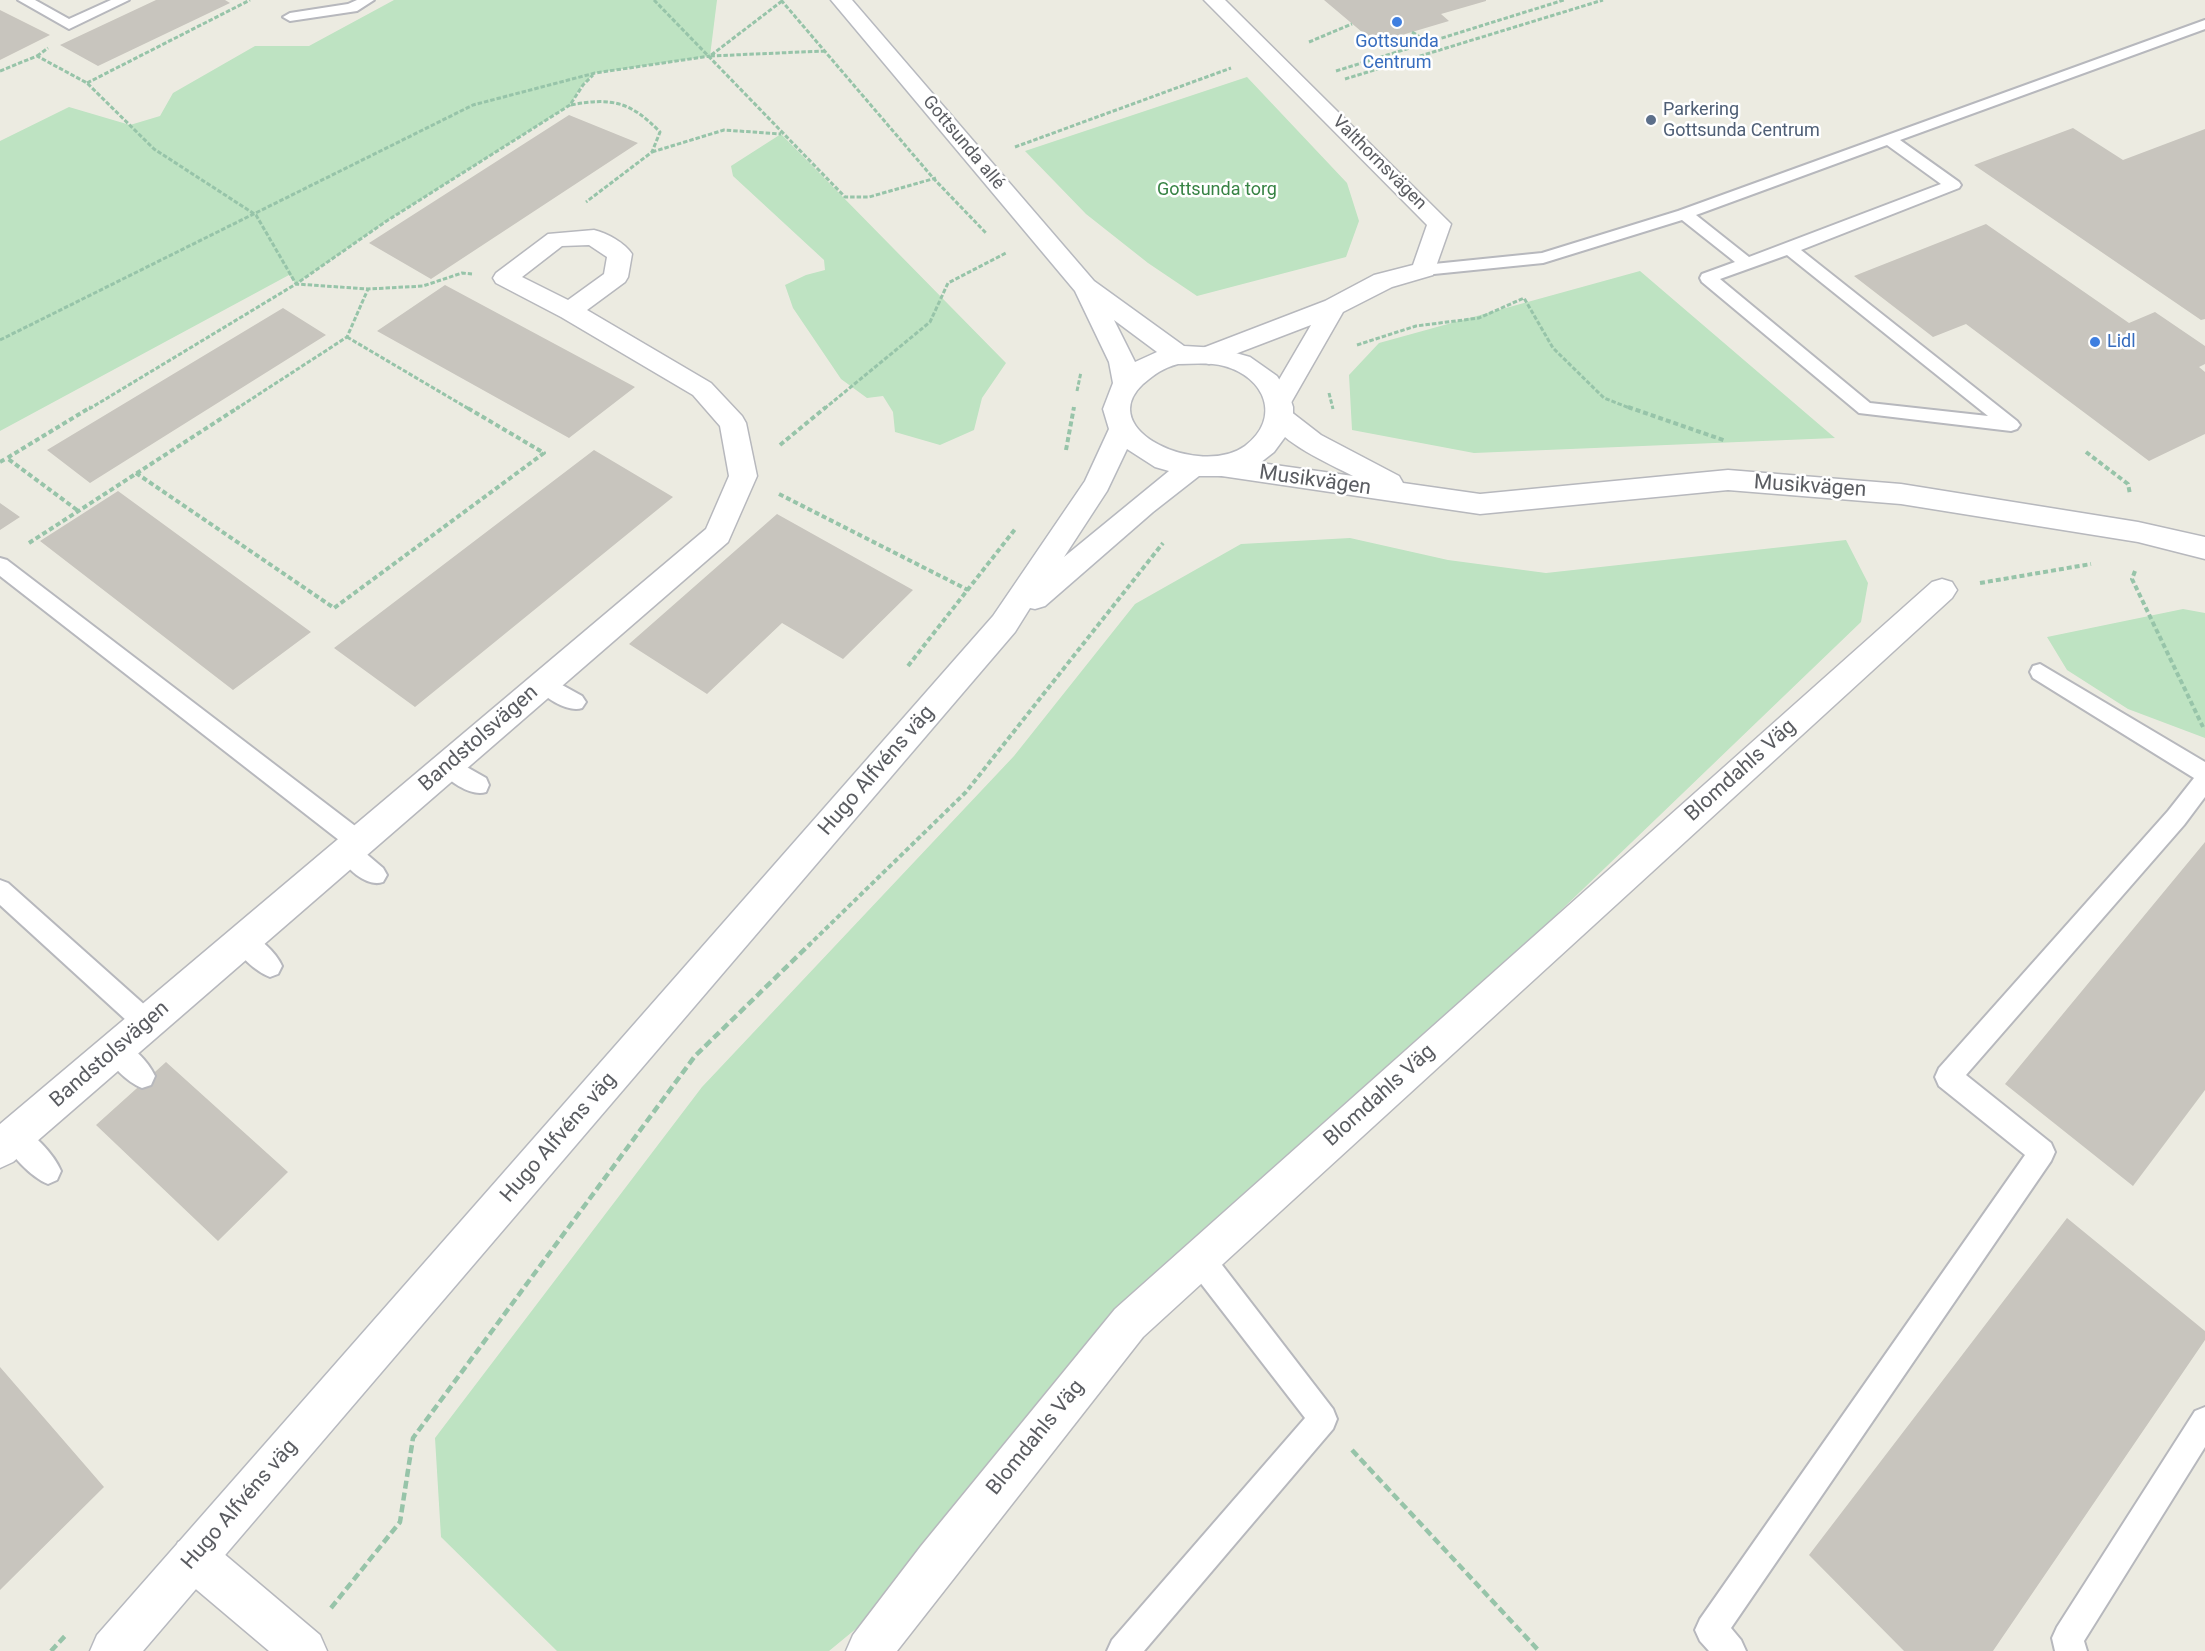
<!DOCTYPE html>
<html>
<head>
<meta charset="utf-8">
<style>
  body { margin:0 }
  canvas { display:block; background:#ecebe1 }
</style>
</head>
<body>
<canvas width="2205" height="1651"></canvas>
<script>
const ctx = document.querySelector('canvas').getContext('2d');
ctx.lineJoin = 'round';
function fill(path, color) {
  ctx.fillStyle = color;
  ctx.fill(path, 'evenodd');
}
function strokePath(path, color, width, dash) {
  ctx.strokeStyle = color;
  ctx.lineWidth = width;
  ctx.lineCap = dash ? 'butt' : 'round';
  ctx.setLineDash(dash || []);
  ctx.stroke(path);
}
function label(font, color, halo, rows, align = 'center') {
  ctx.font = font + ' Roboto,sans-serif';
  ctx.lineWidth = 5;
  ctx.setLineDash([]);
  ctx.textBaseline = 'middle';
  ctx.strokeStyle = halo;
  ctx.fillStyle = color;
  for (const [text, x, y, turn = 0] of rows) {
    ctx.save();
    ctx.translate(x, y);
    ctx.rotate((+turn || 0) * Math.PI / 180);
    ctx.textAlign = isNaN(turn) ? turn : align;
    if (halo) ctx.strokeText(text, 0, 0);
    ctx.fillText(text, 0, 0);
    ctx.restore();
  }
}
fill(new Path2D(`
  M394,0H717L710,56L595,73L582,85L570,105L385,222L296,284L289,275L0,431V141L69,107L130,125L160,116L173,93L255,46H309Z
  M1247,77L1347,183L1359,221L1346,257L1197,296L1148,263L1086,214L1025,151Z
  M781,134L1006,363L982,398L974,430L940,445L895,432L893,412L883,396L867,398L841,379L793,308L785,285L806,275L825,270L824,260L733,176L731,166Z
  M1640,271L1835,438L1474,453L1352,430L1349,375L1379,343Z
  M1350,538L1448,560L1546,573L1846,540L1868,583L1861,622L1199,1258L937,1562L829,1651H557L441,1537L435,1438L702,1087L1014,756L1135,604L1241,544Z
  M2183,609L2205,613V738L2128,709L2067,670L2047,637Z`), '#bee3c2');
fill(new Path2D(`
  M156,0H225L230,3L98,66L60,45Z
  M1324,0H1486V1L1441,14L1449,21L1375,43Z
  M0,10L50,35L0,60Z
  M569,115L638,143L431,279L369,243Z
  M2073,128L2123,160L2205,129V319L2201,320L1974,165Z
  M1986,224L2129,323L2155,312L2205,346V364L2199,367L2205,372V434L2149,461L1966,324L1933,337L1854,276Z
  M445,285L635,387L569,438L377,331Z
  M283,308L326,335L90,483L47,450Z
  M594,450L673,497L415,707L334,648Z
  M118,491L311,632L233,690L40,541Z
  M0,503L20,517L0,530Z
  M777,514L913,590L843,659L782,623L707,694L629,644Z
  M2205,842V1090L2133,1186L2005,1084Z
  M166,1062L288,1172L218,1241L96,1125Z
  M2067,1218L2205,1331V1340L1993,1651H1904L1809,1555Z
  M0,1367L104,1487L0,1590Z`), '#c8c5be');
const lane = new Path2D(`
  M18,0H35L69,19L111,0H129L69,29Z
  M357,0H374L357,11L290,21L283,17L290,13L348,4Z
  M2205,20V29L1900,140L1959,182L1961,185L1959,188L1801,250L2017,421L2020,425L2017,429L2011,431L1859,413L1702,282L1700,278L1702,274L1735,262L1682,220L1543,263L1424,275L1418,274L1416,270L1418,266L1424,265L1542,253L1678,211ZM1887,145L1941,184L1749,257L1696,215ZM1787,255L1988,416L1870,403L1720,279Z
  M0,558L7,560L367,835L370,842L367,849L363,851L383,868L387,875L383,882C367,888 344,867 337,852L340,845L344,844L0,576Z
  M2040,664L2205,762V797L2184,825L1966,1075L2051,1143L2055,1152L2051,1161L1731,1628L1741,1640L1746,1651H1709L1700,1641L1695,1630L1700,1619L2025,1155L1939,1086L1935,1077L1939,1068L2168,811L2194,778L2033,678L2030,672L2033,666Z
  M544,675L582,696L586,702L582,708C568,713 540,696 534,683L537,677Z
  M449,757L486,778L489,785L486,792C471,797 445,780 438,766L441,760Z
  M0,880L8,883L156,1015L159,1023L156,1031L147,1035L138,1031L0,905Z
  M243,930C258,936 276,952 282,966L278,974L270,977C255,971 238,955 231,941L235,933Z
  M116,1038C131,1044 148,1061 155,1076L151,1085L142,1088C127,1082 110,1065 104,1050L107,1042Z
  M15,1124C32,1131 54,1154 61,1171L57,1180L48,1184C31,1177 9,1154 2,1137L6,1128Z
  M1199,1244L1209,1248L1333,1409L1337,1419L1333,1429L1144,1651H1107L1112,1640L1305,1418L1189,1268L1185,1258L1189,1248Z
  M2205,1407V1447L2084,1641L2087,1651H2055L2052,1638L2057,1627L2195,1411Z`);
const street = new Path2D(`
  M1204,0H1225L1451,224L1433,275L1392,287L1343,312L1288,408L1284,410L1290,411L1321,435L1399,476L1403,483L1480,494L1728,470L1901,484L2138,522L2205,537V559L2138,542L1901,504L1728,490L1480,514L1208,474L1204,467L1208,460L1218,457L1353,476C1326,462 1283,444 1268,418L1272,411L1276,410L1270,408L1266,402L1311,325L1209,364L1200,361L1196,355L1200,349L1325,301L1374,275L1413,265L1427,225Z
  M594,230C607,233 625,243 632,254L628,277L625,282L587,310L711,383L742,416L746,423L757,476L728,542L13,1162L0,1168V1124L706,529L729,476L720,426L693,395L561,317L496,283L493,278L496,273L548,234ZM589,245L607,257L604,274L568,300L522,277L562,246Z
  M1942,579L1952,582L1957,590L1952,598L1143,1337L897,1651H846L853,1635L921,1546L1115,1309L1932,582Z
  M194,1536L210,1542L320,1635L327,1651H269L178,1574L172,1558L178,1542Z`);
const secondary = new Path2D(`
  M831,0H852L1094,281L1184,346L1218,348L1250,357L1277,376L1289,395L1293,407V420L1288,433L1274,452L1260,463L1232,473L1223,476H1199L1153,512L1045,606L1035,609L1030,608L1015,632L143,1651H90L97,1635L993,616L1085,481L1109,429L1103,409L1113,383L1109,362L1075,291ZM1114,320L1157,352L1135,362ZM1178,364C1193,364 1209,362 1224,366C1265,377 1282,418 1245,446C1201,478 1093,431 1143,384C1155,374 1163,368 1178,364ZM1127,449L1155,467L1169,471L1064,557L1107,491Z`);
strokePath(lane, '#b7b8bd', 4);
strokePath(street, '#b7b8bd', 3);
strokePath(secondary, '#b7b9bf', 3);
strokePath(new Path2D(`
  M654,0L845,197H869L936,178
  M781,0L934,179L986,233
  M782,1L710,56L824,51
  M1412,32L1428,42
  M1309,42L1352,24
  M37,56L48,48
  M0,71L37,56L87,83L154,149L256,215L296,284L385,222L570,105L583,85L593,75
  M1336,71L1564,0
  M1345,79L1603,0
  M87,83L250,0
  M571,105C612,97 631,102 660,132L652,152L586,202
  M1015,147L1231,68
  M652,152L724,130L781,134
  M347,337L469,409
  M0,340L473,105L595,73L710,56
  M1357,345L1416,326L1479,318L1524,298L1553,348L1604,398L1632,409
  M1077,391L1081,372
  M1329,393L1333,409
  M89,409L296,284L368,289L423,286L462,273L472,274
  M236,409L347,337L368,289
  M824,409L930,322L948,283L1006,253`), '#97c4a9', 3, [4.5, 2]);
strokePath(new Path2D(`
  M1628,407L1726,441
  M780,445L826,407
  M1066,450L1074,407
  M2086,452L2128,484L2130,494
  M0,462L7,458
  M136,473L334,608L544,453L466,407
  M779,494L968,590
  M77,510L7,458L91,407
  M29,543L239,407
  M2135,571L2132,579L2203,727
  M1980,583L2091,564
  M908,666L1016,528
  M808,946L966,792L1163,543`), '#97c4a9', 4, [5, 3]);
strokePath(new Path2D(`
  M1352,1450L1539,1651
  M331,1608L400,1522L413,1438L695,1056L810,944
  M51,1651L65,1636`), '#97c4a9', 4.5, [8, 4]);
fill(lane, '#fff');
fill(street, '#fff');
fill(secondary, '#fff');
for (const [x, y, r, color] of [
  [1397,22,6,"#3f7fe0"],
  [1651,120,6,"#5c6f8a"],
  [2095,342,6,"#3f7fe0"]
]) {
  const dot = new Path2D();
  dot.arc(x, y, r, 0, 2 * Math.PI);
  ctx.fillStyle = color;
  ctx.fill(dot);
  strokePath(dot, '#fff', 2);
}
label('18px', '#366cbe', '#fff', [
  ["Gottsunda",1397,42],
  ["Centrum",1397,63],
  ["Lidl",2107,342,"left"]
]);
label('18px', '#4e5e75', '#fff', [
  ["Parkering",1663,110],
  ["Gottsunda Centrum",1663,131]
], 'left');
label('18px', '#5a5c61', '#fff', [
  ["Gottsunda allé",963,143,50],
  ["Valthornsvägen",1379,163,45]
]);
label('18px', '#378344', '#fff', [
  ["Gottsunda torg",1217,190]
]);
label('21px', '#5a5c61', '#fff', [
  ["Musikvägen",1315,481,8],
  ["Musikvägen",1810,487,4],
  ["Bandstolsvägen",479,739,-41],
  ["Hugo Alfvéns väg",877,771,-49],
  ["Blomdahls Väg",1741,771,-42],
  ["Bandstolsvägen",110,1055,-41],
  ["Blomdahls Väg",1380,1096,-42],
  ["Hugo Alfvéns väg",559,1138,-49],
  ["Blomdahls Väg",1036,1438,-51],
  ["Hugo Alfvéns väg",240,1505,-49]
]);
</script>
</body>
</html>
